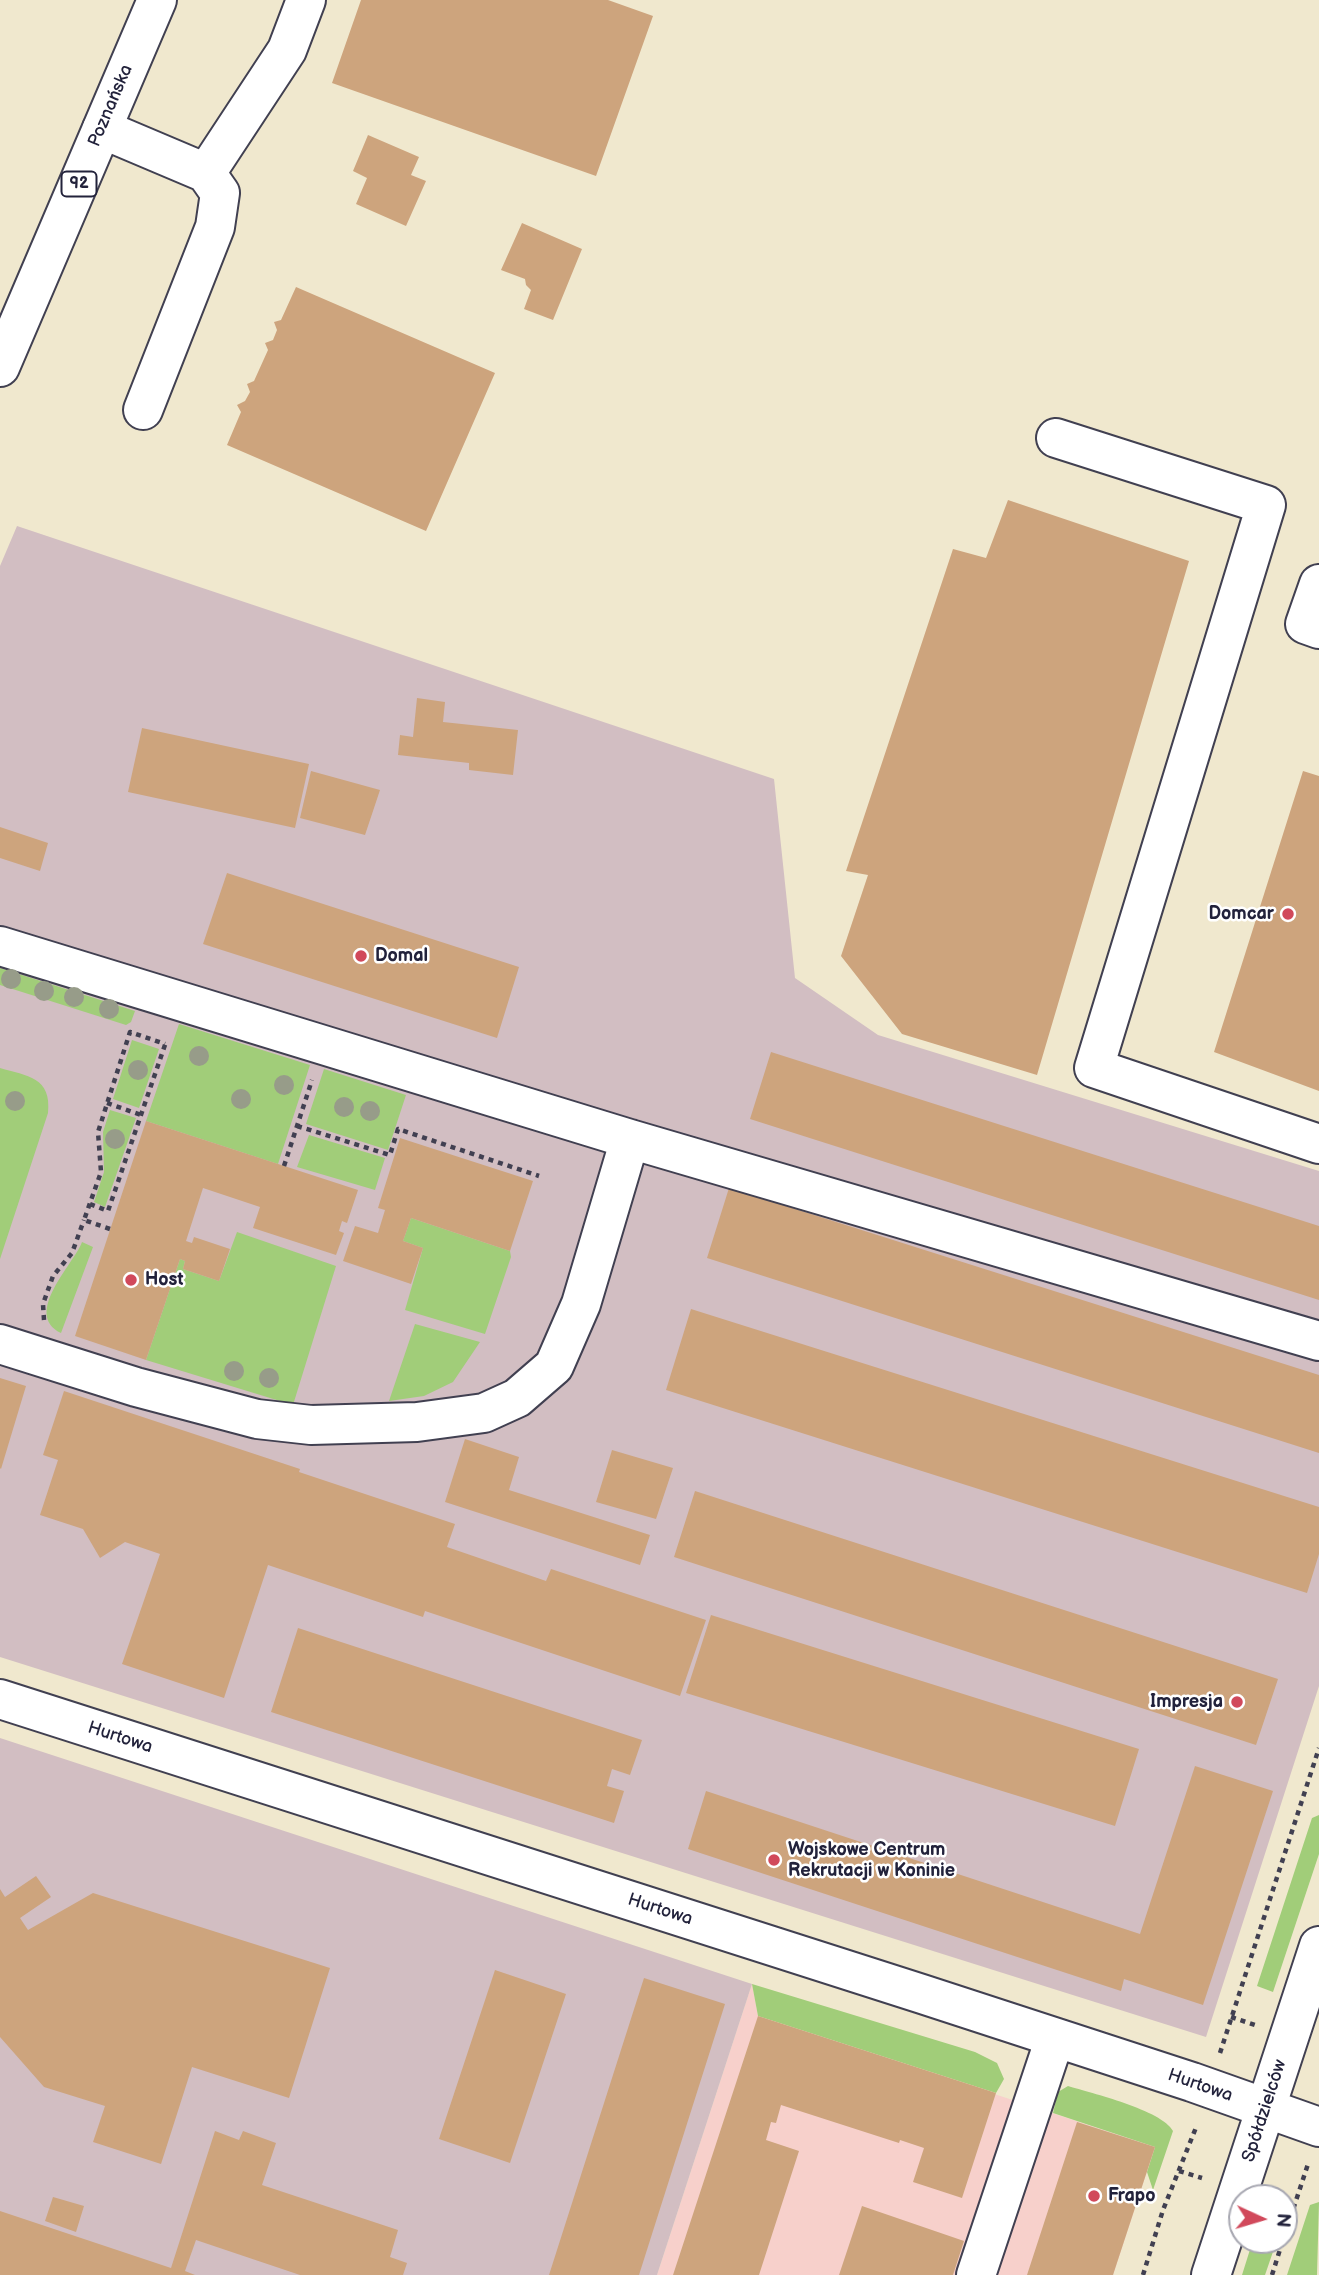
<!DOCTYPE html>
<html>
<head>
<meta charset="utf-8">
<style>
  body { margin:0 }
  #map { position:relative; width:1319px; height:2275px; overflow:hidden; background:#f0e8ce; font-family:"Balsamiq Sans",sans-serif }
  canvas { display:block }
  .north { position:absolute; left:1228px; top:2184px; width:70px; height:70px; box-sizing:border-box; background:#fff; border:2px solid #a7a7b1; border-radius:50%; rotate:94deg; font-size:19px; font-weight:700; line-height:28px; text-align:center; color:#22223b }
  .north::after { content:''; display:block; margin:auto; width:24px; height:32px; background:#d1495b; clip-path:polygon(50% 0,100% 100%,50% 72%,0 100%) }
</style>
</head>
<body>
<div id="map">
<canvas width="1319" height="2275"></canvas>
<div class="north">N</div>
</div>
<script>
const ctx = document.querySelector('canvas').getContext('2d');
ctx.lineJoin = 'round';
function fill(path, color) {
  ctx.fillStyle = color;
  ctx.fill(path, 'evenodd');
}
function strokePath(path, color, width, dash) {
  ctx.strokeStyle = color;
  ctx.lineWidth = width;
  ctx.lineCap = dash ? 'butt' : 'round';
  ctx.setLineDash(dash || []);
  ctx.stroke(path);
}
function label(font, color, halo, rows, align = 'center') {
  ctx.font = font + ' "Balsamiq Sans",sans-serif';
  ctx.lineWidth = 5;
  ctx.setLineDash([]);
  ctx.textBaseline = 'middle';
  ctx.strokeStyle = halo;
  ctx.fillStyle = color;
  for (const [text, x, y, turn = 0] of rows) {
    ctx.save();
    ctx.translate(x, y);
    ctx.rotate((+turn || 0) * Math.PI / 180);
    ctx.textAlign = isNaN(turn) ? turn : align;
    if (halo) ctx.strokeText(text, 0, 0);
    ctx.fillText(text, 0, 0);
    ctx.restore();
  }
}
fill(new Path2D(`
  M752,1984L758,2016L1155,2147L1113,2275H657Z`), '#f7d0cb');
fill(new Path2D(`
  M17,526L774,779L795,978L878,1035L1319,1171V1686L1206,2037L0,1657V566Z
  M0,1738L752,1984L657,2275H0Z`), '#d2bec2');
fill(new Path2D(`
  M0,968L135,1011L131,1022L126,1025L0,985Z
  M179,1024L310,1065L278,1164L146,1121Z
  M132,1040L159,1049L139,1108L113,1099Z
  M0,1068C27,1076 52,1077 48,1113L0,1259Z
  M324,1069L406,1095L388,1150L306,1124Z
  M110,1110L136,1118L105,1207L94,1202L104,1172L103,1132Z
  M309,1135L385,1158L375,1190L297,1167Z
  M411,1218L510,1251L511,1257L485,1334L405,1310L423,1248L403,1241Z
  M237,1232L336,1266L293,1405L146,1360L180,1259L185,1261L183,1269L219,1281Z
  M82,1242L93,1247L61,1333C22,1314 74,1264 82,1242Z
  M415,1324L480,1342L453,1382L424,1396L389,1401Z
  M1319,1815V1854L1273,1992L1257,1986L1312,1818Z
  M752,1984L975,2052L997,2063L1004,2079L996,2093L758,2016Z
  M1068,2086C1091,2093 1162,2110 1173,2131L1153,2190L1147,2172L1155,2147L1053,2113L1058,2092Z
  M1319,2202L1317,2275H1287L1310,2205Z
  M1253,2240H1277L1265,2275H1242Z`), '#a1cd79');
fill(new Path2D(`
  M361,0H608L653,16L596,176L332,83Z
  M368,135L419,157L411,175L426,181L406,226L356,204L367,178L353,171Z
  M522,223L582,249L553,320L524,309L531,290L526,285L525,279L501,270Z
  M296,287L495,373L426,531L227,445L241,412L237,405L245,401L250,392L247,384L254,381L268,350L265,343L273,340L277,330L274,322L281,320Z
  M1008,500L1189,561L1037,1075L902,1034L841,956L868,875L846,871L953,549L986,558Z
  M417,698L445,702L443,722L518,730L513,775L469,770V763L398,755L400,735L413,737Z
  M142,728L309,764L295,828L128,792Z
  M311,771L380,790L365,835L300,818Z
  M1303,771L1319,776V1091L1214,1052Z
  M0,827L48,843L40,871L0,858Z
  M227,873L519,967L497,1038L203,944Z
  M771,1052L1319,1226V1300L750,1119Z
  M146,1121L358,1190L347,1223L342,1221L339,1231L344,1233L336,1255L253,1228L260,1207L203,1188L186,1241L192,1243L194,1237L230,1249L219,1281L183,1269L185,1261L180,1259L146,1360L75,1336Z
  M400,1138L533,1181L510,1251L411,1218L403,1241L423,1248L411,1284L343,1261L355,1226L378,1233L385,1210L378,1208Z
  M729,1188L1319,1375V1453L707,1258Z
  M691,1309L1319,1507V1554L1307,1593L666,1390Z
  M0,1378L26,1386L1,1469L0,1468Z
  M64,1391L300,1469L299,1472L455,1524L447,1547L546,1581L551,1569L706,1620L680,1696L425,1611L423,1617L268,1565L224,1698L122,1664L160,1554L125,1542L100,1558L83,1529L40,1515L58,1460L43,1455Z
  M465,1439L519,1457L509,1490L650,1535L640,1565L445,1502Z
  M612,1450L673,1468L656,1519L596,1502Z
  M695,1491L1278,1679L1256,1745L674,1557Z
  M711,1615L1139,1749L1115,1826L686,1693Z
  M298,1628L642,1740L630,1775L612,1769L607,1786L624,1791L614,1823L271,1712Z
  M1195,1766L1273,1791L1203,2005L1124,1979L1121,1991L688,1849L706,1791L1140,1934Z
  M36,1876L51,1897L20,1918L28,1930L93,1893L330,1968L289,2098L192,2067L161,2164L93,2142L105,2106L44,2087L0,2037V1889L5,1897Z
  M495,1970L566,1994L510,2163L439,2139Z
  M644,1978L725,2004L639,2275H549Z
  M758,2016L996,2093L962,2198L913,2182L924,2148L900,2140L899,2143L781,2105L776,2123L771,2122L766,2140L799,2151L759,2275H673Z
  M1077,2122L1155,2147L1113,2275H1027Z
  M215,2131L239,2140L243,2131L276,2143L262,2185L398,2230L390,2257L407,2263L403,2275H300L196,2240L185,2271L195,2275H0V2211L171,2268Z
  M53,2197L84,2206L76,2232L45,2221Z
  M862,2206L964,2241L953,2275H839Z`), '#cda47d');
const minor = new Path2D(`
  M102,129L206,173L220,193L215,227L143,410
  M206,173L287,50L306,0
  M1056,438L1266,505L1094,1068L1319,1144
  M1319,584L1305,624L1319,629
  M0,946L630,1139L1319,1341
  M0,1344L136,1387L257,1419L311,1425L417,1422L484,1413L517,1398L554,1366L581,1304L630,1139
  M0,1699L922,1994L1192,2082L1319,2127
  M976,2275L1055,2038
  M1211,2275L1319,1946`);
const major = new Path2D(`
  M0,367L157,0`);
strokePath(minor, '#414051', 42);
strokePath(major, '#414051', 42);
strokePath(new Path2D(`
  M107,1103L141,1115
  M297,1126L390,1155L398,1129L539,1176
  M284,1166L312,1080
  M90,1204L108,1211L166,1042
  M110,1229L84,1220L101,1172L98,1132L130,1032L165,1044
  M44,1320L43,1304L53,1276L72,1253L84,1220
  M1231,2017L1255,2025
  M1220,2053L1319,1748
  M1179,2171L1202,2178
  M1284,2204L1294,2207
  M1284,2237L1309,2161
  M1143,2275L1163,2210L1197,2125
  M1272,2275L1283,2240`), '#414051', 4.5, [5, 5]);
strokePath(minor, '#fff', 38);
strokePath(major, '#fff', 38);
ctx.fillStyle = '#979c89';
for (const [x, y] of [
  [11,979],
  [44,991],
  [74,997],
  [109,1009],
  [199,1056],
  [138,1070],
  [284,1085],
  [241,1099],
  [15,1101],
  [344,1107],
  [370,1111],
  [115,1139],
  [234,1371],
  [269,1378]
]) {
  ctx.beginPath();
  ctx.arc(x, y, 10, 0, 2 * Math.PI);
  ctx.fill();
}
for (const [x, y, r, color] of [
  [1288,914,7,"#d1495b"],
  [361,956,7,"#d1495b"],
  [131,1280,7,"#d1495b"],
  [1237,1702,7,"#d1495b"],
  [774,1860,7,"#d1495b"],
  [1094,2196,7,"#d1495b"]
]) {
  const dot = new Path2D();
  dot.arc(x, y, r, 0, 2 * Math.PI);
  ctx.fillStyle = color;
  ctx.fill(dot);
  strokePath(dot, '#fff', 2.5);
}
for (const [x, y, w] of [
  [79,184,35]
]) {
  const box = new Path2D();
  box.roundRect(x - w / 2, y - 12.5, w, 25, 5);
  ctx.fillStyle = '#fff';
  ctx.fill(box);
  strokePath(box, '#22223b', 2);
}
label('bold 16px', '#22223b', null, [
  ["92",79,184]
]);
label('18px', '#22223b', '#fff', [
  ["Poznańska",111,106,-67],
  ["Hurtowa",120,1738,18],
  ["Hurtowa",660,1910,18],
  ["Hurtowa",1200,2086,19],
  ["Spółdzielców",1265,2111,-72]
]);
label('bold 18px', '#22223b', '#fff', [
  ["Domcar",1274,914,"right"],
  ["Domal",375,956],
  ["Host",145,1280],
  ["Impresja",1223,1702,"right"],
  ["Wojskowe Centrum",788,1850],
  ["Rekrutacji w Koninie",788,1871],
  ["Frapo",1108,2196]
], 'left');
</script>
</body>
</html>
